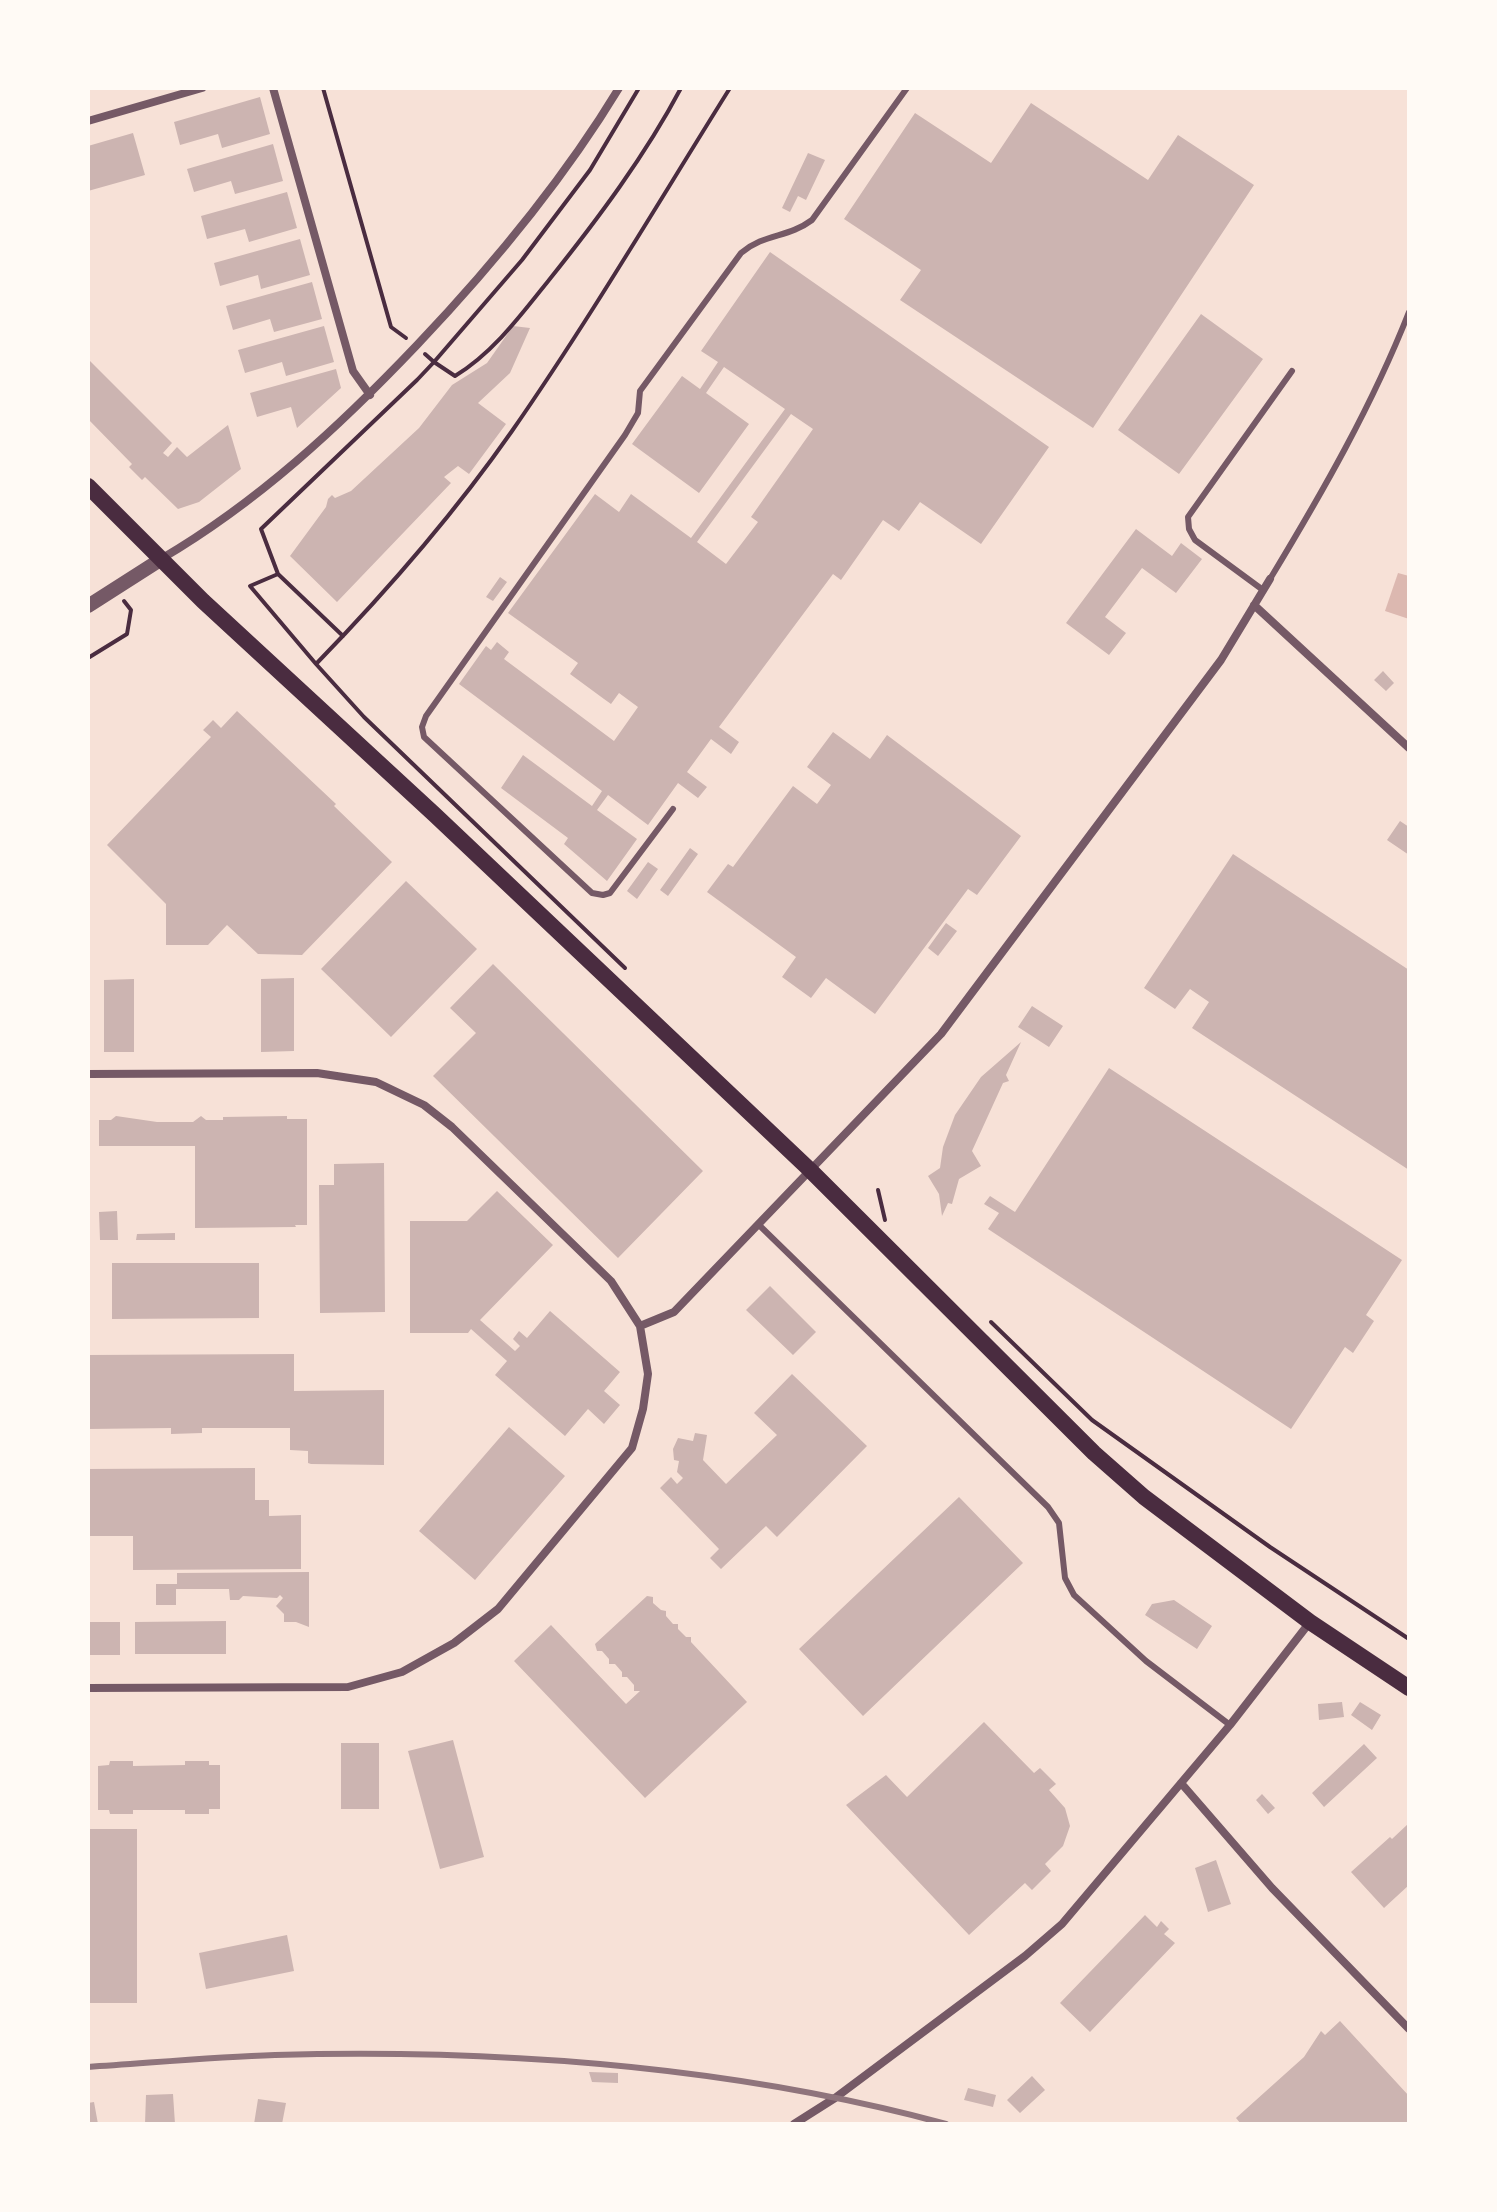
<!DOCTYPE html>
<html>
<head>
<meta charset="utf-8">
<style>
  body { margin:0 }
  #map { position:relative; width:1497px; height:2212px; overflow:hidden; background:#f7e1d7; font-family:"Golos Text",sans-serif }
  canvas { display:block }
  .frame { position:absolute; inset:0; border:90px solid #fffaf5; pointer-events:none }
</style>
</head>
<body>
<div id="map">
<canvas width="1497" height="2212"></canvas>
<div class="frame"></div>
</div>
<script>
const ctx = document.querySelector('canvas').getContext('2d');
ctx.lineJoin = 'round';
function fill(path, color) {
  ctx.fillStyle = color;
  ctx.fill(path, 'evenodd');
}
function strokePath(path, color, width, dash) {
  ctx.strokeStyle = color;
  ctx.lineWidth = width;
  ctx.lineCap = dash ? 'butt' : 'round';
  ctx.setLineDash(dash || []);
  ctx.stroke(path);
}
fill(new Path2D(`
  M1398,573L1409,576V619L1385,611Z`), '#dcb8b0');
fill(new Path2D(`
  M260,97L270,134L222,148L218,134L180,145L174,122Z
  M1031,103L1148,180L1178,135L1254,185L1093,428L900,300L921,270L844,219L915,113L991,163Z
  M133,133L145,175L88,191V146Z
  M273,144L283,181L235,194L231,181L194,192L187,169Z
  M808,153L825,160L806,200L798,196L790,212L782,208Z
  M287,192L297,228L249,242L245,229L207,239L201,216Z
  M300,239L310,275L261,289L258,275L220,286L214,263Z
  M770,252L1049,447L981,544L920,502L899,531L883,520L841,580L833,574L719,727L739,742L731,754L711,739L687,772L707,787L698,798L678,783L648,825L608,795L597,810L637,839L607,881L564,844L568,838L501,788L523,755L592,806L602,791L459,684L486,646L491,650L497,642L509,652L504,659L614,741L638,707L619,693L611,704L604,699L570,674L578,663L508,613L595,494L619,512L631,494L691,538L785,409L724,367L706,393L749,424L699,493L632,444L682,376L700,389L718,362L701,351ZM791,414L813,429L751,517L758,522L726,564L697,542Z
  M312,282L322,319L274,332L270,319L233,330L226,306Z
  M1201,314L1263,359L1179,474L1118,430Z
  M324,326L334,362L286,376L282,362L245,373L238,350Z
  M513,326L530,328L510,373L478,403L506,424L469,474L458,466L444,477L451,483L337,602L290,556L326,507L328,499L332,495L335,498L351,491L419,428L452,385L487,363Z
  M88,359L172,443L163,453L168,457L177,447L187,457L228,425L241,469L199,502L178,509L145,477L142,480L129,467L132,464L88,419Z
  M336,369L341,388L297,428L291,407L257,417L250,393Z
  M1136,529L1172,556L1181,543L1202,559L1176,593L1142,568L1105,617L1126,633L1109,655L1066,623Z
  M500,577L507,582L493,601L486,597Z
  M1383,671L1394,683L1386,691L1374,680Z
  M237,711L336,804L334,806L392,862L302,955L258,954L227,925L208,945H166V904L107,845L211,737L203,730L213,720L221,728Z
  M833,732L870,759L887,735L1021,836L977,895L968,889L875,1014L826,978L811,998L782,977L796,957L707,892L728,864L733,867L793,786L817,804L831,785L807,767Z
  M1400,821L1409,827V855L1387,840Z
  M690,848L698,854L668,896L660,890Z
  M1233,854L1409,970V1170L1192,1028L1209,1002L1190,989L1175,1009L1144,988Z
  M648,862L658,869L637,899L627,891Z
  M406,881L477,949L391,1037L321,969Z
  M946,923L957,931L938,956L928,948Z
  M493,964L703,1171L618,1258L433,1076L476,1033L450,1008Z
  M294,978V1051L261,1052V979Z
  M134,979V1052H104V980Z
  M1032,1006L1063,1026L1049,1047L1018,1027Z
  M1021,1042L1006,1075L1009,1081L1003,1083L972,1151L981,1166L959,1179L952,1204L948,1203L942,1216L939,1194L928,1176L940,1168L943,1147L955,1115L981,1077Z
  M1109,1068L1402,1260L1366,1315L1374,1321L1353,1353L1345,1347L1291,1429L988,1229L999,1213L984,1204L990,1196L1015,1212Z
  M116,1116L157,1122H193L201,1116L206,1120H223V1117L287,1116V1119H307V1225H295L296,1227L195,1228V1146H99V1120H111Z
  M384,1163L385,1312L320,1313L319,1185H334V1164Z
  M497,1191L553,1245L480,1320L515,1351L520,1346L513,1339L519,1331L527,1338L550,1311L620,1372L604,1391L620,1405L604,1424L588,1409L565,1436L495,1375L507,1361L471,1329L468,1333H410V1221H467Z
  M117,1211L118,1240H100L99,1212Z
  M175,1233V1240H136L137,1234Z
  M112,1263H259V1318L112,1319Z
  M770,1286L816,1332L793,1355L746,1310Z
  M294,1354V1391L384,1390V1465L311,1464L308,1463V1451L290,1450V1428H202V1433L171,1434V1428L88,1429V1355Z
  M792,1374L867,1446L777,1537L766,1526L721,1569L710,1558L719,1549L660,1488L671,1477L677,1484L683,1478L677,1472L679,1461L674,1460L673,1449L678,1438L693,1441L695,1433L707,1435L703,1460L726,1484L777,1435L754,1413Z
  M509,1427L565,1476L475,1580L419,1531Z
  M255,1468V1500H269V1516L301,1515V1569L133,1570V1536H88V1469Z
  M959,1497L1023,1563L863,1716L799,1649Z
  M309,1572V1627L296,1622H284V1614L276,1606L283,1598L280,1595L277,1598L243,1596L239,1600H230L229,1589H176V1605H156V1584H177V1573Z
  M647,1596L653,1597V1603L661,1610L666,1611V1616L673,1624H678V1629L686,1637H691V1642L747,1702L645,1798L514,1661L551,1625L626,1704L640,1691H634V1685L627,1677H622V1672L615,1664H609V1659L602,1651H597L595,1644Z
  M1174,1600L1212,1626L1197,1649L1145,1615L1152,1604Z
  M226,1621V1654H135V1622Z
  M88,1622H120V1655H88Z
  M1342,1702L1344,1717L1319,1720L1318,1704Z
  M1360,1702L1381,1715L1372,1730L1351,1715Z
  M984,1722L1034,1773L1040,1768L1056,1784L1049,1790L1065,1808L1070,1826L1063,1846L1045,1864L1051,1871L1032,1890L1025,1883L969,1935L846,1805L886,1775L907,1797Z
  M453,1740L484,1857L440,1869L408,1751Z
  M341,1743H379V1809H341Z
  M1364,1744L1377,1758L1324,1807L1312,1793Z
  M110,1761H133V1766L185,1765V1761H209V1765H220V1809H209V1814H185V1810H133V1814H110L109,1810H98V1766L109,1765Z
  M1262,1794L1275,1808L1268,1814L1256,1800Z
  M1409,1823V1885L1384,1908L1351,1872L1390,1837L1392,1839Z
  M88,1829H137V2003H88Z
  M1216,1860L1231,1904L1208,1912L1195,1868Z
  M1145,1915L1157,1927L1161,1921L1169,1929L1164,1934L1175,1943L1090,2032L1060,2003Z
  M287,1935L294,1971L206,1989L199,1953Z
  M1340,2021L1409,2096V2124H1241L1236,2118L1304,2057L1321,2031L1325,2035Z
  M589,2072L618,2073V2083L592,2082Z
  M1032,2076L1045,2090L1020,2113L1007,2100Z
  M968,2088L996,2095L993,2107L964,2100Z
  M173,2094L175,2124H145L146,2095Z
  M258,2099L286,2103L282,2124H254Z
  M94,2102L98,2124H88V2103Z`), '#ccb4b1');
strokePath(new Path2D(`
  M323,88L391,327L406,338
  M639,88L590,170L522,260L434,362L455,376C493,353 521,315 549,280C597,220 645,156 681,88
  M278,574L261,529L417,380L434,362L425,354
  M343,636L278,574L250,586L316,664C387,591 454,514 512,431C589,320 658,203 730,88
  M88,658L127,634L131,610L124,601
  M316,664L364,717L625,968
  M878,1190L885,1220
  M991,1322L1092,1420L1270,1547L1409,1639`), '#4a2c40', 4);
strokePath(new Path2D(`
  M1270,579C1322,493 1372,406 1409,312
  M1263,590L1195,540L1189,529L1188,517L1292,371
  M673,809L610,893L603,895L592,893L424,737L422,727L426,716L625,435L638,413L640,391L741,253C765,233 788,238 812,220L907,88
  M759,1225L1048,1507L1059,1523L1065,1578L1074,1595L1146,1661L1230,1725`), '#755966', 6);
strokePath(new Path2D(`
  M273,88L353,371L370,395
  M88,121L202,88
  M161,559C258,502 339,427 417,345C492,266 562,182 619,88
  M1254,605L1409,748
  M88,1074L317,1073L376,1082L424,1105L452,1127L611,1281L640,1326L648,1374L643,1409L632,1448L498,1609L454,1643L402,1672L348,1687L88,1688
  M640,1326L674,1312L941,1034L1221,660L1270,579
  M1181,1783L1272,1888L1409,2029
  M794,2124L835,2098L1025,1956L1062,1924L1230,1725L1310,1622`), '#755966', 8);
strokePath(new Path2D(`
  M88,606L160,560`), '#755966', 14);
strokePath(new Path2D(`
  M88,486L203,601L435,815L809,1169L1094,1453L1144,1497L1310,1622L1409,1688`), '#4a2c40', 16);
strokePath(new Path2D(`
  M88,2067C150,2063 213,2057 275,2055C500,2049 728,2065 946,2124`), '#8f747c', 6);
</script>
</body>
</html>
